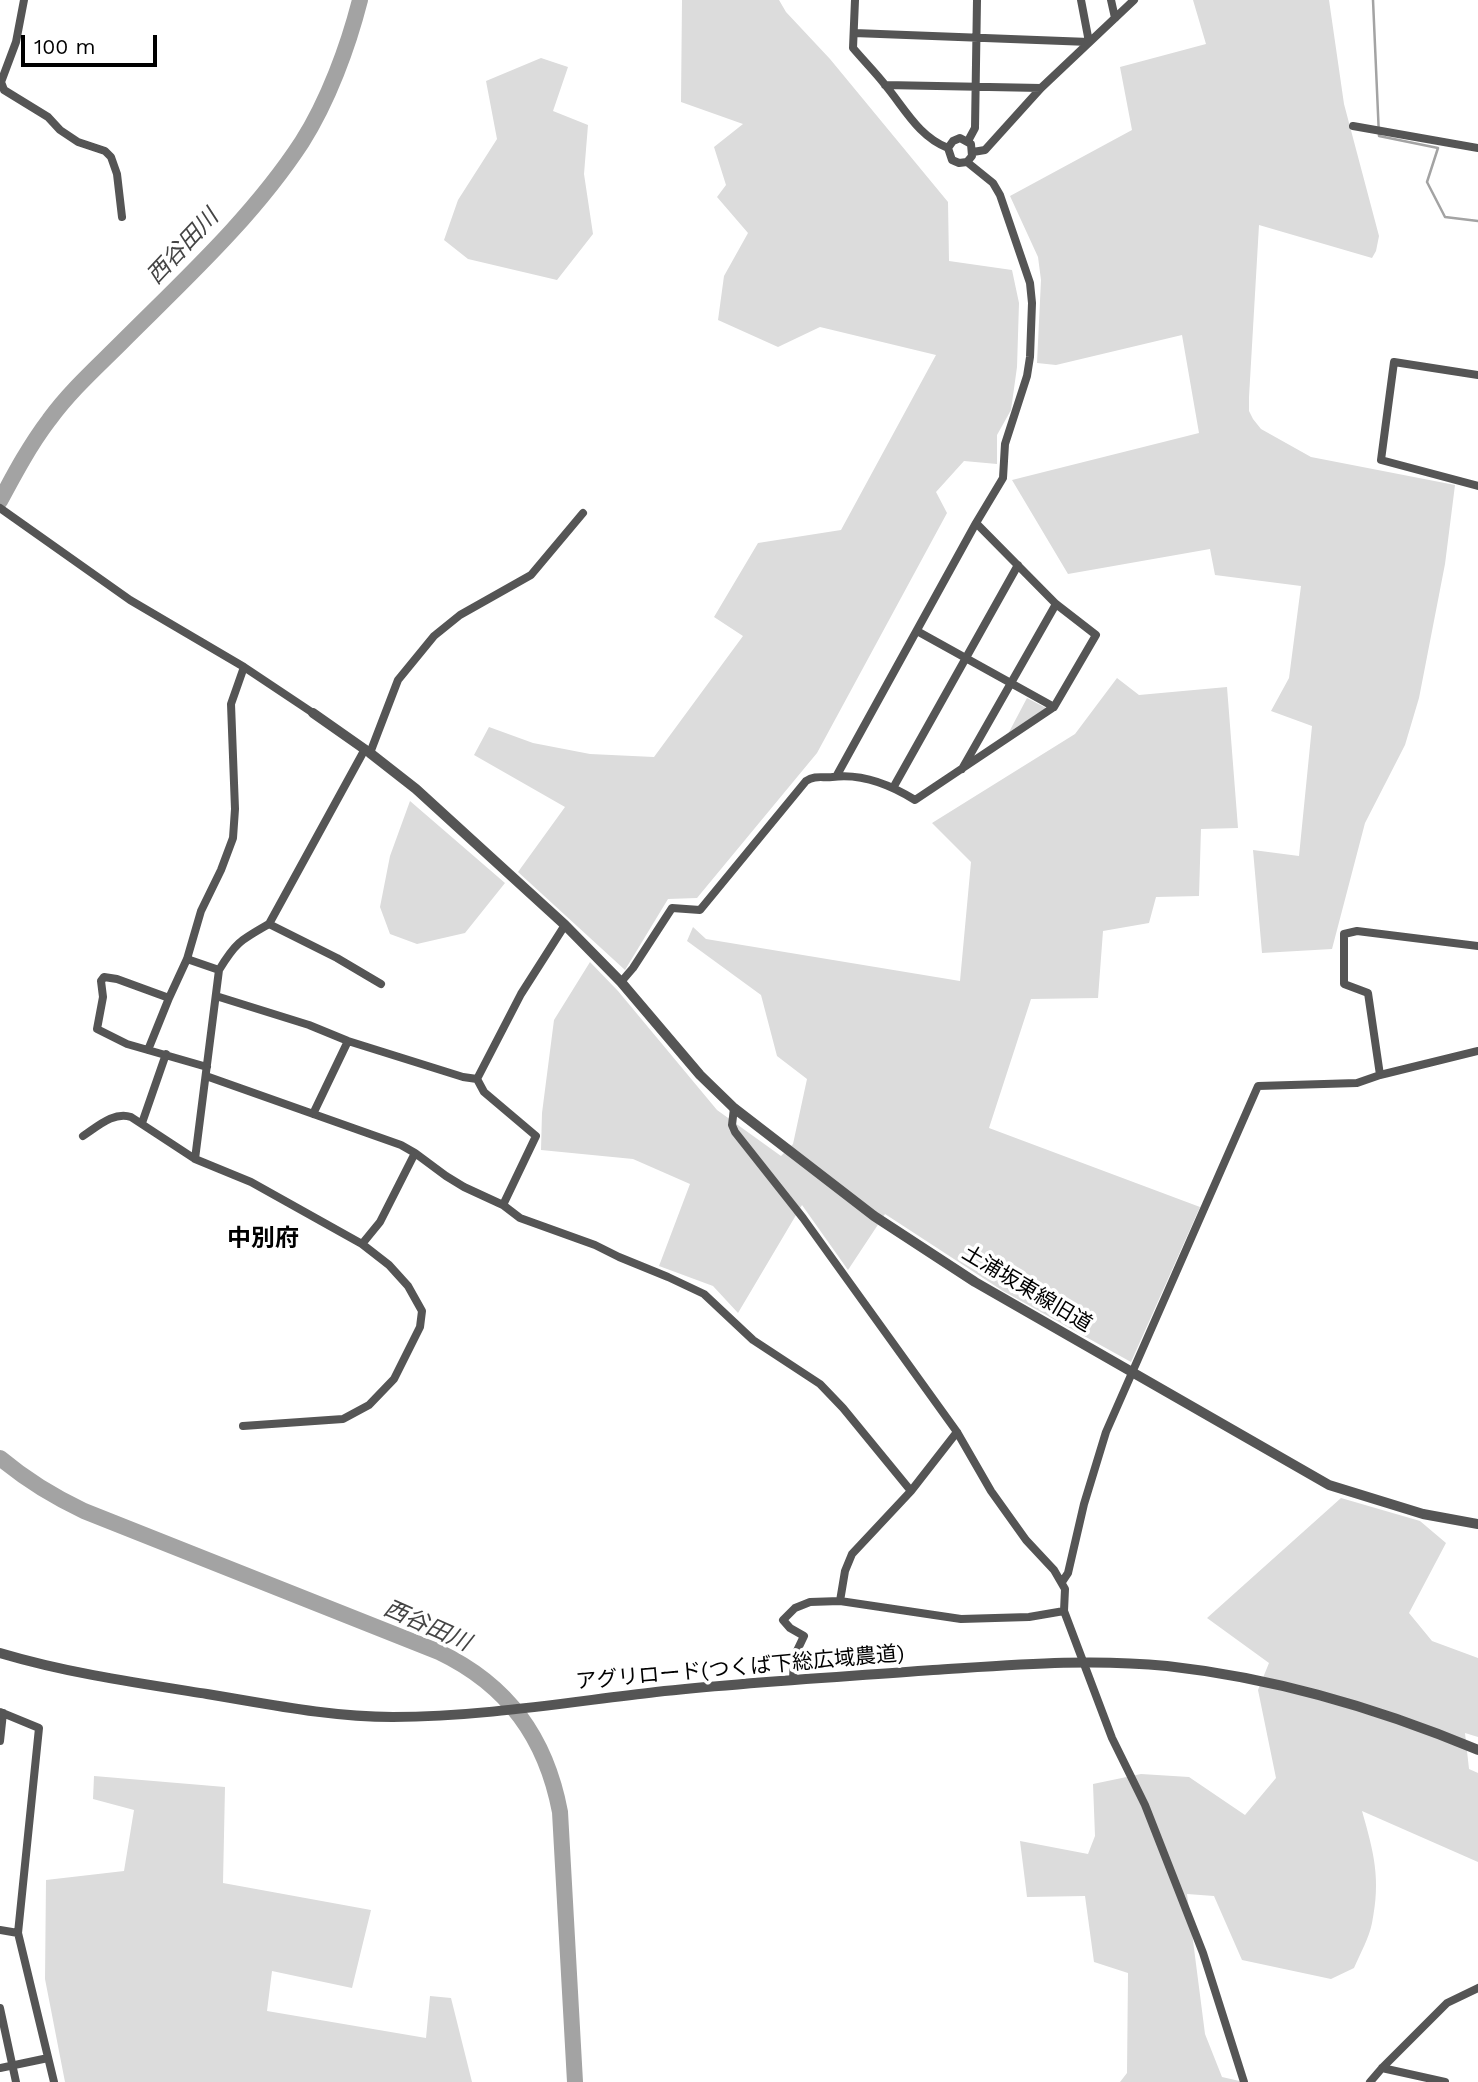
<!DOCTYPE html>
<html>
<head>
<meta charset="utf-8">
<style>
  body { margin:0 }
  #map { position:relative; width:1478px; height:2082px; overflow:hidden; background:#fff; font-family:"Work Sans",sans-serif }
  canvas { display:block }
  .scale { position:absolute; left:21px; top:35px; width:136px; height:32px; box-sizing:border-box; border:4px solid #000; border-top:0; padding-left:9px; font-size:21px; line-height:24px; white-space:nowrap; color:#000; -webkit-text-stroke:5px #fff; paint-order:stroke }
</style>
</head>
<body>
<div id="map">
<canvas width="1478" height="2082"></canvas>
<div class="scale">100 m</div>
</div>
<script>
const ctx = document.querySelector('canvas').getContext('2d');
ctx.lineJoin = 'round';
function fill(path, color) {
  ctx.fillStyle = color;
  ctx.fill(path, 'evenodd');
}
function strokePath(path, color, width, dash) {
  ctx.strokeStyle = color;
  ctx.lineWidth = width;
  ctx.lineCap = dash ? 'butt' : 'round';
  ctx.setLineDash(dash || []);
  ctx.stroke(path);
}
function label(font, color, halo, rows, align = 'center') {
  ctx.font = font + ' "Work Sans","Noto Sans JP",sans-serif';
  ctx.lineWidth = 7;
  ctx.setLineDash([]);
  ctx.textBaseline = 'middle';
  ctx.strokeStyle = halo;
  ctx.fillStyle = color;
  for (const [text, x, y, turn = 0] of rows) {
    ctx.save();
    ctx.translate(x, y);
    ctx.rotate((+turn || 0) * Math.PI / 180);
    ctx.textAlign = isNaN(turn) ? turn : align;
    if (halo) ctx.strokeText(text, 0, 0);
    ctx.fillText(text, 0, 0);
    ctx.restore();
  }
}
fill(new Path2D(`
  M682,0H779L786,12L830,59L948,202L949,261L1012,270L1019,303L1017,367L1011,410L997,435V464L964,461L936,492L947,513L817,753L697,898L668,899L625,970L518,872L565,807L474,755L489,727L533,743L590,754L654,757L743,636L714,617L758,543L841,530L936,355L820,327L778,347L718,320L724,276L748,233L717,197L726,185L714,147L743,124L681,102Z
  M1193,0H1329L1344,104L1379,236L1376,251L1372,258L1259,225L1249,397V411L1253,419L1261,429L1311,457L1455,485L1445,564L1419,698L1405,745L1365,823L1332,949L1262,953L1253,850L1299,856L1312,726L1271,711L1289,678L1301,586L1215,575L1210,549L1068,574L1012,480L1199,433L1182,335L1056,365L1037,363L1041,280L1038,257L1010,196L1132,130L1120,67L1206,44Z
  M541,58L568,67L553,111L588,125L584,174L593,234L557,280L468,259L444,240L458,200L497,139L486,81Z
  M1117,678L1139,695L1227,687L1238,828L1201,829L1199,896L1156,897L1149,923L1103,931L1098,998L1031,999L989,1128L1200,1207L1131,1362L1003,1291L885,1214L848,1270L802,1205L738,1313L713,1286L659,1266L690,1184L633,1159L541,1150L542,1113L554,1020L590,962L618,991L717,1110L781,1156L793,1144L807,1079L777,1056L761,995L687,941L693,927L706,939L960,981L971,862L932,823L1075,734Z
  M1027,698L1046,708L1008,734Z
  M410,801L505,883L465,933L417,944L390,934L380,907L390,856Z
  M1341,1498L1420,1521L1446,1543L1409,1613L1432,1641L1478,1658V1737L1465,1733L1469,1769L1478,1773V1862L1362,1811C1374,1853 1381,1879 1372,1923C1369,1938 1360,1954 1354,1968L1331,1979L1242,1960L1214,1896L1187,1894L1205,2034L1222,2077L1244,2082H1120L1127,2073L1128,1973L1094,1962L1085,1896L1027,1897L1020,1841L1088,1854L1095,1836L1093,1784L1141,1774L1189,1777L1245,1815L1276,1778L1258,1690L1269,1663L1207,1618Z
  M94,1776L225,1787L223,1883L371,1910L352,1988L272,1971L267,2011L426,2038L430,1996L451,1998L472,2082H65L45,1979L46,1880L124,1871L134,1810L93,1799Z`), '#dcdcdc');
strokePath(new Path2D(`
  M1373,0L1379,136L1438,148L1427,182L1445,217L1478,221`), '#a3a3a3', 2.5);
strokePath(new Path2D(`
  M0,501C15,473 30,445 49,420C70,391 97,367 122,342C185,279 253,217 302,142C328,101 348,47 360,0
  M0,1458C25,1479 54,1497 84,1511L439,1652C508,1685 546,1738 560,1812L575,2082`), '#a3a3a3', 16);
strokePath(new Path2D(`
  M24,0L16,42L1,82L4,90L48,117L60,130L78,142L105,151L111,157L117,174L122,217
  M855,0L853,48C864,61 876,73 886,86C905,109 919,137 948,148
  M1111,0L1115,18
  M854,33L1089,42L1081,0
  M885,85L1041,88
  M1353,126L1478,148
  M968,141L975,128L977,0
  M973,152L985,150L1041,88L1134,0
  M1478,375L1394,362L1381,460L1478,486
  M0,508L130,600L244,667L313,713
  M917,631L1054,707
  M370,753L398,680L434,636L460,615L531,575L583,513
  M962,769L1056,604
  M837,775L976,523L1003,478L1005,444L1027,376L1030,357L1032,303L1030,283L1000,195L993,183L967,162L959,163L952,160L948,148L953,141L960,138L971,144L972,156L967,162
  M893,788L1018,565
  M269,924L337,958L381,984
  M187,959L219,970
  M621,982L633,968L672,908L700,910L806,781C815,775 822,778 832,777C861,773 891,785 915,800L1054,707L1096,635L1056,604L976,523
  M216,996L309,1025L348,1041L463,1077L477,1079L521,994L565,925
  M169,998L117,979L104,977L101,981L103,997L97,1029L127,1044L207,1067
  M148,1050L169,998L187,959L201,911L221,870L233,838L235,809L231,704L244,667
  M1380,1075L1368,993L1344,984V934L1357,931L1478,946
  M206,1076L401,1145L415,1153L446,1176L464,1187L503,1205L520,1218L595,1245L619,1257L668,1277L704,1294L753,1340L820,1384L843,1408L911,1491
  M477,1079L484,1092L536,1136L503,1205
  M734,1108L732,1125L735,1132L803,1218L957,1432L991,1491L1026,1540L1054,1570L1065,1589L1064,1611L1112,1738L1145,1805L1203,1953L1244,2082
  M313,1114L348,1041
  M142,1123L166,1054
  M83,1136C97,1127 114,1111 131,1117L195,1159L251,1182L362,1244L389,1265L408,1286L422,1311L420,1327L394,1379L369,1405L343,1419L243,1426
  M195,1159L219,970C236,942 241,940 269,924L365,749
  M362,1244L380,1222L415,1153
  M1062,1582L1068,1573L1084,1504L1106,1432L1258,1086L1357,1083L1380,1075L1478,1051
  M840,1601L845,1571L852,1554L911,1491L957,1432
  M793,1680L794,1657L804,1636L790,1628L783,1620L795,1608L810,1602L840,1601L961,1619L1029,1617L1064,1611
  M0,1712L39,1728L18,1933L54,2082
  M0,1741L3,1713
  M0,1930L18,1933
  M0,2008L16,2082
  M0,2068L48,2058
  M1382,2068L1445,2082
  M1370,2082L1382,2068L1447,2003L1478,1988`), '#555', 8);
strokePath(new Path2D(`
  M313,713L370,753L416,789L565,925L621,982L700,1075L734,1108L874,1216L975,1282L1329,1485L1423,1514L1478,1524
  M0,1653C67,1673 137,1683 207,1694C268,1704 330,1717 393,1717C480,1717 569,1702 656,1692C748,1682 841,1677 933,1670C1011,1665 1089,1658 1167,1666C1275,1678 1378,1708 1478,1750`), '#555', 10);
label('21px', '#000', '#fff', [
  ["土浦坂東線旧道",1027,1289,31],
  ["アグリロード(つくば下総広域農道)",740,1668,-5]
]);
label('italic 23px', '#444', '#fff', [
  ["西谷田川",183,247,-47],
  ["西谷田川",427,1626,24]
]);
label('bold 24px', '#000', '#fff', [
  ["中別府",263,1239]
]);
</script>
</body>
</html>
